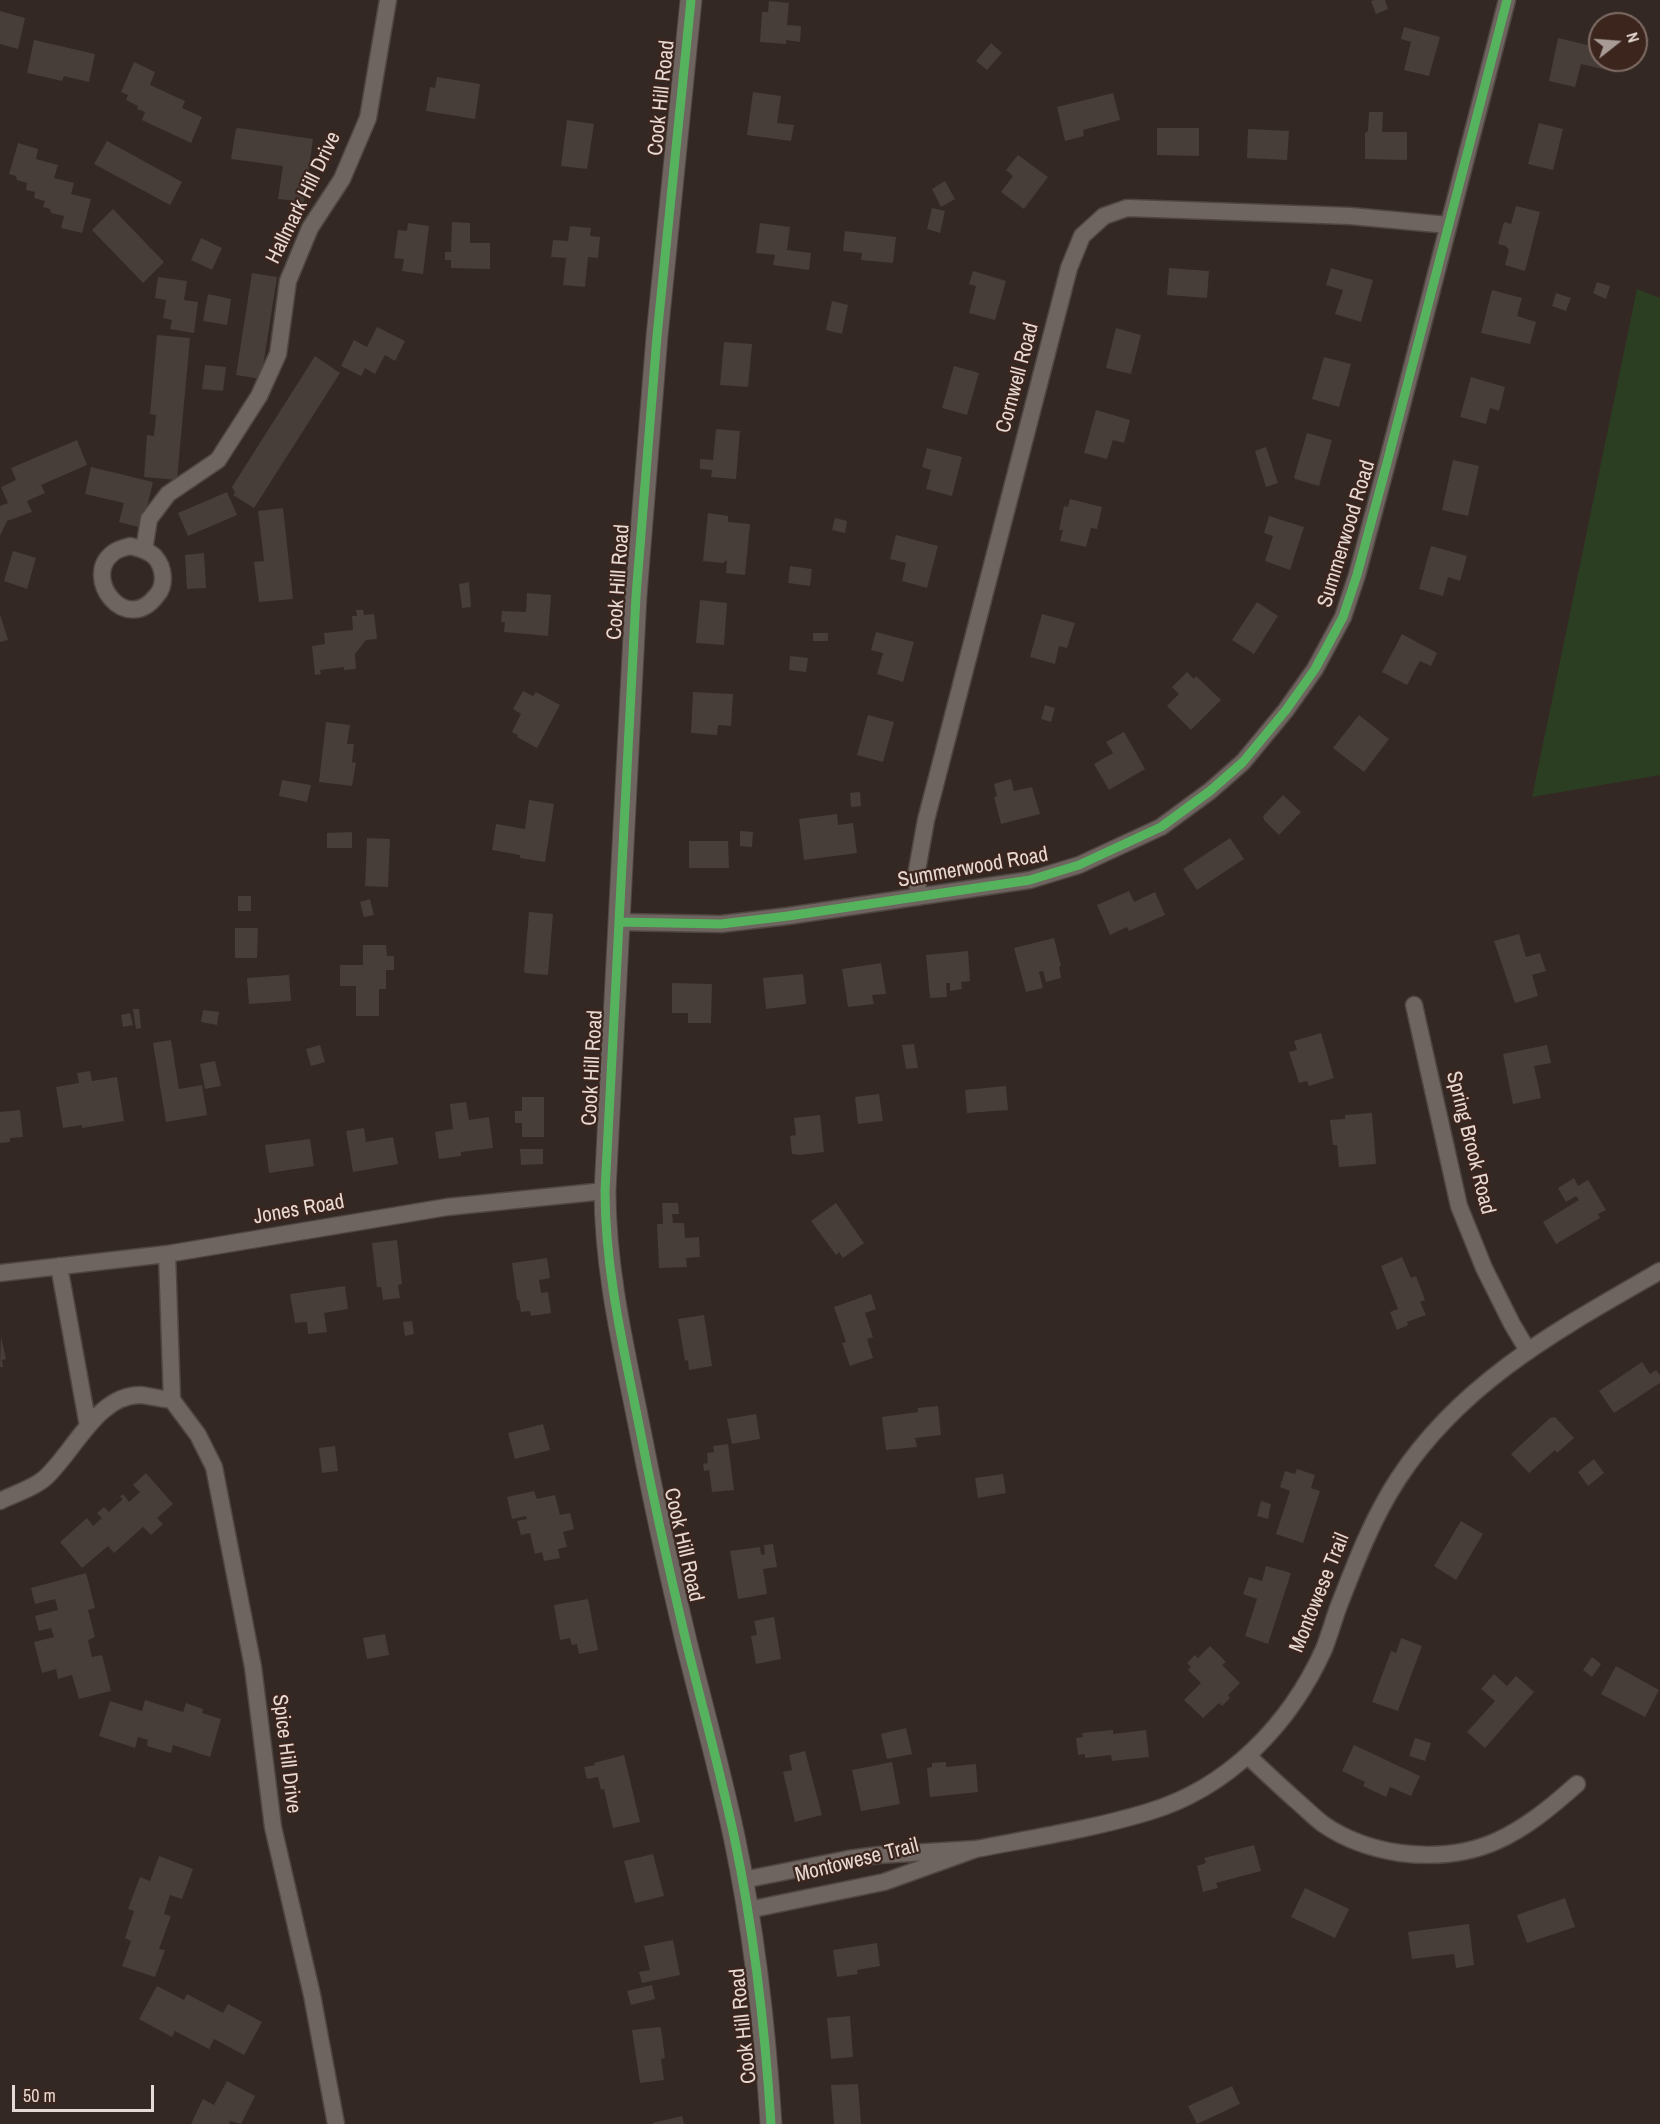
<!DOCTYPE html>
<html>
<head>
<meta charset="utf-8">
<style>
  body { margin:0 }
  #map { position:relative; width:1660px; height:2124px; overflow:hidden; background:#342824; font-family:"Archivo Narrow",sans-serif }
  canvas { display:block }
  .north { position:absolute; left:1588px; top:12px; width:60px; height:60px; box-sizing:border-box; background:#3b251d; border:2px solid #806d66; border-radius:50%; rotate:73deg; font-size:16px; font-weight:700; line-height:24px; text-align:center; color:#e7d9d3 }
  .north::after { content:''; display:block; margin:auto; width:21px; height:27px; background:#a89b96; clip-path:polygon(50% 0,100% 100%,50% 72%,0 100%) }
  .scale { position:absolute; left:12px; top:2085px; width:142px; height:27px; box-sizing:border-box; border:3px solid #e7d9d3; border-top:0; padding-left:8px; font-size:18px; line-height:21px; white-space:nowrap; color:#e7d9d3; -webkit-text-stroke:4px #3b251d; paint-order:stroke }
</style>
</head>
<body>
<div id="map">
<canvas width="1660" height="2124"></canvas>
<div class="north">N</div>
<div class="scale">50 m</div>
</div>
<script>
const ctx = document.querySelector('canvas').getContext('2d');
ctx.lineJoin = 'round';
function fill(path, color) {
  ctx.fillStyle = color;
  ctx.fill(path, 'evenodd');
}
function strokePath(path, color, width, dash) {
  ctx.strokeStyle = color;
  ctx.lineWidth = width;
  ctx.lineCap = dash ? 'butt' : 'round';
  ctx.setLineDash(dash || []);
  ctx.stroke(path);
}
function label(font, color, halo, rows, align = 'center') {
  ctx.font = font + ' "Archivo Narrow",sans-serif';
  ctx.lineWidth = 4.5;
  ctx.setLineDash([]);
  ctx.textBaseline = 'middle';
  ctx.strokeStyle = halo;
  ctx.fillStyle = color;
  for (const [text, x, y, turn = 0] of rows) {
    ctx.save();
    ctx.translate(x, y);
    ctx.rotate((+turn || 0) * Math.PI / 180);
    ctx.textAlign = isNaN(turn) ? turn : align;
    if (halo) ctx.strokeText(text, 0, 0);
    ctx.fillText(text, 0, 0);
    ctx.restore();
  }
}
fill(new Path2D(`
  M1637,289L1660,298V775L1532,797Z`), '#2c3e22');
fill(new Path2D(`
  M1374,0H1385L1388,9L1376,14L1371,1Z
  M769,1L789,3L787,25L801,26L800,42L786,40V44L760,42L762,12H768Z
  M0,11L25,18L18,49L0,44Z
  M1404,27L1440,37L1429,76L1404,70L1411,42L1401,39Z
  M1558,38L1600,48V60H1609L1607,70L1581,64L1575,87L1549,81Z
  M34,40L95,54L89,82L64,76L62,81L27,73Z
  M991,43L1002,53L987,70L976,61Z
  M134,62L155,72L150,85L185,101L182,108L202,117L191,143L142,120L145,112L137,109L138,106L126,100L128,95L121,92Z
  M437,77L480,84L475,119L426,111L430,87L435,88Z
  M753,92L781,96L777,123L794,125L791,141L747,135Z
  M1113,93L1120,120L1083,130L1084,136L1065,141L1057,107Z
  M1369,112H1383L1382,132H1407V160L1365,159V133L1368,131Z
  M567,120L594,124L587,169L561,166Z
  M1539,123L1563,129L1553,170L1528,164Z
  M238,128L313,139L304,202L278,199L283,166L231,159L236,129Z
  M1157,128H1199V156L1157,155Z
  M1248,129L1289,131L1287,160L1247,158Z
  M107,141L182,182L170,205L94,164Z
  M18,143L38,149L36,159L58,165L54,178L74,183L71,194L91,199L82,233L61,228L64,216L51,213L50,209L43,207L45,201L34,198L35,192L26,190L27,183L17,180L16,176L9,174Z
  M1018,155L1048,177L1024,209L1001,192L1013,176L1006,170Z
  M945,181L955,199L941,207L932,189Z
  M1516,206L1540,212L1525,271L1505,265L1509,250L1506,246L1498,244L1504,222L1511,224Z
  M932,208L945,211L940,233L927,229Z
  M113,209L164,262L143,283L92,230Z
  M452,222L470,223V243H490V269L451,268V260H445V252H451Z
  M408,223L429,226L423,274L402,271L404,259L394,258L398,230L407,231Z
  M760,223L790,227L787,250L811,253L809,270L773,265L775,255L756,253Z
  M570,226L591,228L590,236L600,237L598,258L588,257L585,287L563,285L566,258L551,257L553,240L568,241Z
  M845,231L896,237L893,263L861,260L862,253L843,251Z
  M201,238L222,248L212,270L191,260Z
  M1169,268L1209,271L1207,298L1167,295Z
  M1331,268L1373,280L1361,322L1335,314L1343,290L1326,285Z
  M973,271L1006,281L995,320L969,313L976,286L969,284Z
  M252,273L277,277L261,379L236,375Z
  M158,277L187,281L184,300L198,302L194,333L170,329L172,320L163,318L166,300L155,298Z
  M1597,282L1610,286L1606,299L1593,293Z
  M1492,290L1522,298L1517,316L1536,322L1530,344L1481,333Z
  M1556,293L1571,298L1566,311L1552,306Z
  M208,294L231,299L227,325L203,321Z
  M832,301L848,305L842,334L826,330Z
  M377,327L405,341L395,361L385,355L375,374L365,368L361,376L341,366L354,340L367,347Z
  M1116,328L1141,335L1131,374L1106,368Z
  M157,335L190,338L177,480L144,477L147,435L154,436L156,415L150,414Z
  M724,342L752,344L748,387L720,385Z
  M315,356L340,373L254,508L233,495L235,493L232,487Z
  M1324,357L1351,364L1339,407L1312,399Z
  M205,365L226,367L223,391L202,389Z
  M954,366L979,373L967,415L942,408Z
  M1471,377L1505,387L1499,411L1490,408L1486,424L1460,417Z
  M1096,410L1130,420L1124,443L1113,440L1107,459L1084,453Z
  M716,429L740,431L736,479L711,477L712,470L700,469V459L713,460Z
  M1307,433L1332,440L1319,486L1295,479L1294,477Z
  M77,440L87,465L41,485L45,493L27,501L32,512L7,521L0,536V506L8,503L1,487L16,480L11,468Z
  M1266,447L1278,483L1266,487L1255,451Z
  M927,448L962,457L952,496L926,489L931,470L922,467Z
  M1453,460L1479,466L1468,516L1442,510Z
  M91,467L153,482L142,528L119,522L124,503L85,494Z
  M227,492L237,515L188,536L178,513Z
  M1070,499L1102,507L1097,529L1091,528L1086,547L1060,541L1063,530H1059L1064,506L1068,507Z
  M283,508L293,599L259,602L254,562L264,561L258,511Z
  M708,513L728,516V522L750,524L745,575L726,573L727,560L723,563L703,561Z
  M1269,516L1304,527L1290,570L1265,561L1273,536L1264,533Z
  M835,518L847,521L845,533L832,530Z
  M896,535L938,546L927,588L902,581L906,563L890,559Z
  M1431,546L1467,556L1460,581L1448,577L1443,596L1419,589Z
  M13,551L36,558L27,589L4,581Z
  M204,553L206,588L187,589L185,555Z
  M790,566L812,569L810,586L788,583Z
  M469,582L471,607L462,608L459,584Z
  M527,593L551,595L548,636L504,632L505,622H501L502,611L526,612Z
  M700,600L727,603L724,645L696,643Z
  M1257,602L1278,616L1254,654L1232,640Z
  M356,610H363L364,615L374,614L377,639L366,640L355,654L356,669L344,670V667L320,670L321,674L315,675L312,646L325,644L324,633L353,630L352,616H357Z
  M0,614L8,640L0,642Z
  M1042,614L1075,623L1067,648L1059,646L1055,664L1030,657Z
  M876,632L914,642L903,682L877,674L883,653L871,650Z
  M813,633H828V641H813Z
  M1402,634L1437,653L1431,666L1420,661L1407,685L1382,672Z
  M790,656L808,658L806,672L789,670Z
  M1187,672L1194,679L1196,676L1221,700L1191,730L1167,706L1179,694L1172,687Z
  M523,691L533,696L536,692L560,705L537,748L517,737L518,735L512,732L521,714L513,709Z
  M693,692L733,694L731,726L718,725L717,735L691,733Z
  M1045,705L1055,708L1051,722L1041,719Z
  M868,715L894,722L883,762L857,755Z
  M1359,715L1389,739L1364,772L1333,748Z
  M326,722L350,725L347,744H354L352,762L356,763L352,786L319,782Z
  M1124,732L1145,769L1109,790L1094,764L1113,753L1106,742Z
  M1011,779L1014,791L1032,787L1040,814L1001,824L994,797L997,796L994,784Z
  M282,780L311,785L307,802L279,796Z
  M860,792L861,806L851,807L850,793Z
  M1283,795L1301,812L1279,835L1264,820L1263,816Z
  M529,800L554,804L545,862L520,858V855L492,850L496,824L525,829Z
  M837,814L838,825L853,823L857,853L804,860L799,819Z
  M740,831L753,832L752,847L740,846Z
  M352,832V848H327V833Z
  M367,838L390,839L388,887L365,886Z
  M1230,838L1244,859L1197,890L1183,869Z
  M689,841H728L729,868H689Z
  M1129,891L1134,902L1155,892L1165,915L1129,931L1127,927L1110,935L1097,905Z
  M238,896H251V911H238Z
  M370,899L374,915L364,917L360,902Z
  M529,912L553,914L548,975L525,973L524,971Z
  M235,928H258L257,958H235Z
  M1519,934L1526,957L1540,953L1546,971L1532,975L1538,996L1515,1003L1494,941Z
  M1054,938L1061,966H1059L1061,978L1046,982L1043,971L1039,972L1043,988L1026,992L1014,948Z
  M363,945H386L387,956H394V970H386V989H379V1016H356V986H340V965H363Z
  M968,951L970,981L961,982L962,989L950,991V983H946L947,997L930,998L926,955Z
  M881,963L886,994L872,995L874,1004L848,1007L842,969Z
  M803,974L806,1004L766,1009L763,978Z
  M289,975L291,1001L249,1004L247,978Z
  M672,983L712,984L711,1023H688V1013H672Z
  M133,1009H139L141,1028L136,1029Z
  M203,1010L219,1012L217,1025L201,1022Z
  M130,1013L133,1025L123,1027L121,1015Z
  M1321,1033L1334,1078L1309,1086L1307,1081L1299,1083L1289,1052L1297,1050L1294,1041Z
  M171,1040L179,1089L202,1085L207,1115L166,1122L153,1043Z
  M914,1044L918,1068L906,1069L902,1045Z
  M320,1045L325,1062L311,1066L306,1049Z
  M1547,1045L1551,1063L1534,1066L1541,1098L1513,1104L1503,1054Z
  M215,1061L221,1086L205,1089L200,1064Z
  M90,1071L92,1081L117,1077L124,1121L82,1128V1125L63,1128L56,1087L79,1083L77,1073Z
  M1006,1086L1008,1110L967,1113L965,1090Z
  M879,1094L883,1121L858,1124L855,1097Z
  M522,1097H544V1137H522V1123H515V1111H522Z
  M466,1102L469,1120L489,1117L493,1148L461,1152V1156L439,1159L435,1132L453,1129L450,1104Z
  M20,1110L23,1137L10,1138V1142L0,1143V1112Z
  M1372,1113L1376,1164L1339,1167L1337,1145H1333L1330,1120L1345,1119V1115Z
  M820,1115L824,1152L800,1155L792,1154L790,1136L796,1135L794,1118Z
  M364,1128L366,1142L393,1137L398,1164L353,1172L346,1131Z
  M310,1139L314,1166L269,1173L265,1145Z
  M520,1149H543V1164L521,1165Z
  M1574,1178L1578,1186L1588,1180L1606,1210L1598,1214L1600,1218L1556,1244L1543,1222L1579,1200L1576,1196L1566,1202L1558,1188Z
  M662,1203H678L679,1214H672L673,1223H684L685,1238L699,1237L700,1257L686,1258L687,1267L659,1268L657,1224H663Z
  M836,1203L864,1243L843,1258L839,1252L836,1255L811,1221Z
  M397,1240L402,1284L398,1285L400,1298L383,1300L381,1287H377L372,1243Z
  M1402,1257L1411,1278L1416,1276L1425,1300L1420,1302L1426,1315L1407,1322L1408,1325L1397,1330L1390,1312L1398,1309L1381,1266Z
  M547,1258L550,1278L539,1280L541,1293L548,1292L551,1313L531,1316L530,1311L521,1312L519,1300H517L512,1263Z
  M345,1286L348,1309L324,1313L327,1332L308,1334L307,1322L295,1323L290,1294Z
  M871,1294L876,1309L865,1313L873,1337L867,1339L873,1358L850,1366L842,1343L846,1342L834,1307Z
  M704,1315L712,1366L689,1370L688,1360L685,1361L678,1319Z
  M412,1321L414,1334L405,1336L403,1322Z
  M1,1337L6,1359L2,1360L3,1367H0Z
  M1642,1362L1650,1374L1656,1370L1660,1375V1383L1614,1413L1599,1391Z
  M938,1406L941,1435L915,1438L917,1447L886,1450L882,1417L918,1412V1408Z
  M756,1414L760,1439L732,1444L727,1419Z
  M1555,1417L1574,1438L1557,1453L1555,1450L1529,1473L1511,1454L1550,1418Z
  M543,1424L550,1450L515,1459L508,1433Z
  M728,1444L734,1490L712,1492L709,1470L704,1471L703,1464L708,1463L707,1453L714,1452L713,1446Z
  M335,1446L338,1471L322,1473L319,1448Z
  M1594,1459L1604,1473L1588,1486L1578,1472Z
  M1297,1469L1315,1475L1311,1488L1320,1491L1303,1543L1276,1534L1290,1491L1280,1487L1285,1471L1295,1474Z
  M146,1473L173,1504L157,1518L163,1524L151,1535L143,1527L114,1553L108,1546L82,1568L60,1542L87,1518L93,1526L102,1518L97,1513L104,1507L109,1512L123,1499L120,1497L123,1494L129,1502L140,1492L133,1485Z
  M1003,1474L1006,1493L978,1498L975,1478Z
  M534,1491L537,1499L555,1495L560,1515L570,1513L574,1529L563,1532L567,1547L558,1549L560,1558L544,1561L542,1552L535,1554L530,1533L521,1535L517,1521L527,1519L526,1516L512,1519L507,1497Z
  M1261,1501L1271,1504L1268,1519L1257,1516Z
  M1461,1521L1483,1534L1456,1580L1434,1566Z
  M773,1544L777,1567L763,1569L767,1594L738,1599L730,1551L760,1547L761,1555L765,1554L764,1545Z
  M1266,1566L1291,1573L1268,1644L1245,1636L1257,1599L1243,1594L1249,1577L1262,1581Z
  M86,1573L95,1608L88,1610L95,1637L88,1640L92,1657L102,1655L111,1691L79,1699L72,1675L58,1679L56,1669L42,1673L34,1642L54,1637L51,1628L39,1631L35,1616L58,1610L55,1599L35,1604L31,1588Z
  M588,1599L598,1650L579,1654L577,1644L572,1645L570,1638L560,1640L554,1605Z
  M774,1617L781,1659L756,1664L751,1636L757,1635L754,1621Z
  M385,1634L389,1655L367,1659L363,1638Z
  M1401,1638L1422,1646L1398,1711L1372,1702L1391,1651L1396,1653Z
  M1210,1646L1226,1662L1222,1665L1240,1683L1228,1695L1230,1698L1222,1706L1219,1703L1203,1718L1184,1700L1201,1683L1188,1670L1191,1667L1187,1663L1195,1655L1198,1658Z
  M1592,1657L1601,1664L1592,1677L1583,1670Z
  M1616,1666L1659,1690L1645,1717L1601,1694Z
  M1494,1674L1507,1686L1516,1676L1534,1692L1485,1748L1467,1732L1495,1701L1481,1689Z
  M145,1700L183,1712L186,1703L203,1709L202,1713L221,1719L210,1757L173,1745L171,1753L147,1746L148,1740L138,1737L135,1748L99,1736L110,1701L142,1711Z
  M906,1728L912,1754L887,1759L881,1734Z
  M1113,1730V1734L1146,1730L1149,1757L1112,1761L1111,1755L1085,1758V1754L1078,1755L1076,1738L1083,1737L1082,1733Z
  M1415,1738L1431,1743L1425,1761L1409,1756Z
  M1354,1745L1420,1776L1411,1796L1390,1787L1386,1797L1363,1786L1365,1782L1342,1771Z
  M805,1751L822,1815L795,1822L783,1772L792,1770L789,1755Z
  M624,1755L640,1822L613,1828L604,1789L601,1790L598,1777L587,1779L584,1767L595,1765L594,1763Z
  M892,1762L900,1804L861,1811L852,1770Z
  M946,1762V1767L976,1764L978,1792L930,1797L927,1768L932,1767V1763Z
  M1254,1845L1261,1871L1216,1883L1218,1888L1203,1892L1197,1866L1206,1863L1204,1858Z
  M653,1854L664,1896L635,1903L624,1861Z
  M159,1856L193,1869L182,1899L170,1895L164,1914L171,1916L159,1949L165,1950L155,1977L122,1966L131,1941L125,1938L134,1911L128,1909L140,1877L150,1881Z
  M1305,1888L1349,1909L1335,1938L1291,1917Z
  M1565,1898L1575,1927L1527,1943L1517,1915Z
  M1469,1924L1474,1965L1456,1968L1454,1954L1412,1959L1408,1932Z
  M673,1940L680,1975L642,1983L639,1972L650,1970L644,1946Z
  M877,1943L880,1966L857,1970L858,1974L837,1977L833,1950Z
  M652,1985L655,1999L631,2005L627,1991Z
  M157,1986L184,2000L187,1994L223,2013L228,2004L262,2022L244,2055L214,2039L209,2049L175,2031L172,2037L139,2019Z
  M850,2016L853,2057L831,2059L827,2018Z
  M659,2027L661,2028L665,2058L661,2059L664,2080L640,2083L632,2030Z
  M227,2081L255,2096L241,2124L230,2121L229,2124H191L203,2099L214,2105Z
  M858,2084L861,2124H834L831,2085Z
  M1232,2086L1240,2104L1197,2124L1188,2106Z
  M682,2116L684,2124H653L652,2123Z`), '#473d39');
const minor = new Path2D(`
  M130,546C138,548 148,550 155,557C164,567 166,585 157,595C126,637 81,577 113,553C117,549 124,548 130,546Z
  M144,550L149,519L168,494L218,460L259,396L278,354L288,281L310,228L342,179L368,118L388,0
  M918,897L917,870L926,820L1069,268L1082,236L1104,216L1127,208L1350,216L1448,225
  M619,922L721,924L788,916L1030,880L1079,865L1161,827L1210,791L1243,762L1286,710L1315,669L1343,617L1357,575L1387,463L1507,0
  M1414,1005L1459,1206L1484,1268L1512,1324L1528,1351
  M167,1254L172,1400L198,1435L214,1467L253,1667L273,1827L312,1995L336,2124
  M59,1266L88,1426
  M0,1273L167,1254L447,1207L605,1191
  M0,1501C14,1494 34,1488 45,1478C74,1452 97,1395 140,1395C150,1396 162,1399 172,1400
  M1248,1756C1265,1772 1282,1788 1299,1803C1307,1810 1315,1818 1323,1824C1346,1840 1373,1849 1400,1853C1478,1863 1521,1834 1577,1784
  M976,1849C1033,1838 1092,1829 1148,1812C1229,1788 1290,1724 1324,1649C1329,1636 1333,1622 1338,1608C1355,1564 1372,1519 1398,1479C1462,1381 1561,1328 1660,1271
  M743,1880L848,1859L878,1855L976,1849L884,1882L748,1910`);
const tertiary = new Path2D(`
  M691,0L657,336L636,596L605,1191C605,1275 626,1358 642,1440C655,1507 670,1574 686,1641C702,1706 720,1770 734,1836C754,1931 765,2027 771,2124`);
strokePath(minor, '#504641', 19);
strokePath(tertiary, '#504641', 23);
strokePath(minor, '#6e6460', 16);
strokePath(tertiary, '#6e6460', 21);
strokePath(new Path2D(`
  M691,0L657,336L636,596L605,1191C605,1275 626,1358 642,1440C655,1507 670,1574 686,1641C702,1706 720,1770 734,1836C754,1931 765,2027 771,2124
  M619,922L721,924L788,916L1030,880L1079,865L1161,827L1210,791L1243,762L1286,710L1315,669L1343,617L1357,575L1387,463L1507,0`), '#56b35d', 9);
label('21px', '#e7d9d3', '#3b251d', [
  ["Cook Hill Road",662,98,-84],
  ["Hallmark Hill Drive",304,198,-64],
  ["Cornwell Road",1018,378,-75],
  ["Summerwood Road",1347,534,-73],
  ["Cook Hill Road",619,582,-86],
  ["Summerwood Road",973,868,-10],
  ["Cook Hill Road",593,1068,-87],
  ["Spring Brook Road",1470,1143,76],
  ["Jones Road",299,1210,-10],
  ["Cook Hill Road",683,1545,77],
  ["Montowese Trail",1320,1593,-68],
  ["Spice Hill Drive",286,1754,83],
  ["Montowese Trail",857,1861,-14],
  ["Cook Hill Road",744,2026,-96]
]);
</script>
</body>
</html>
